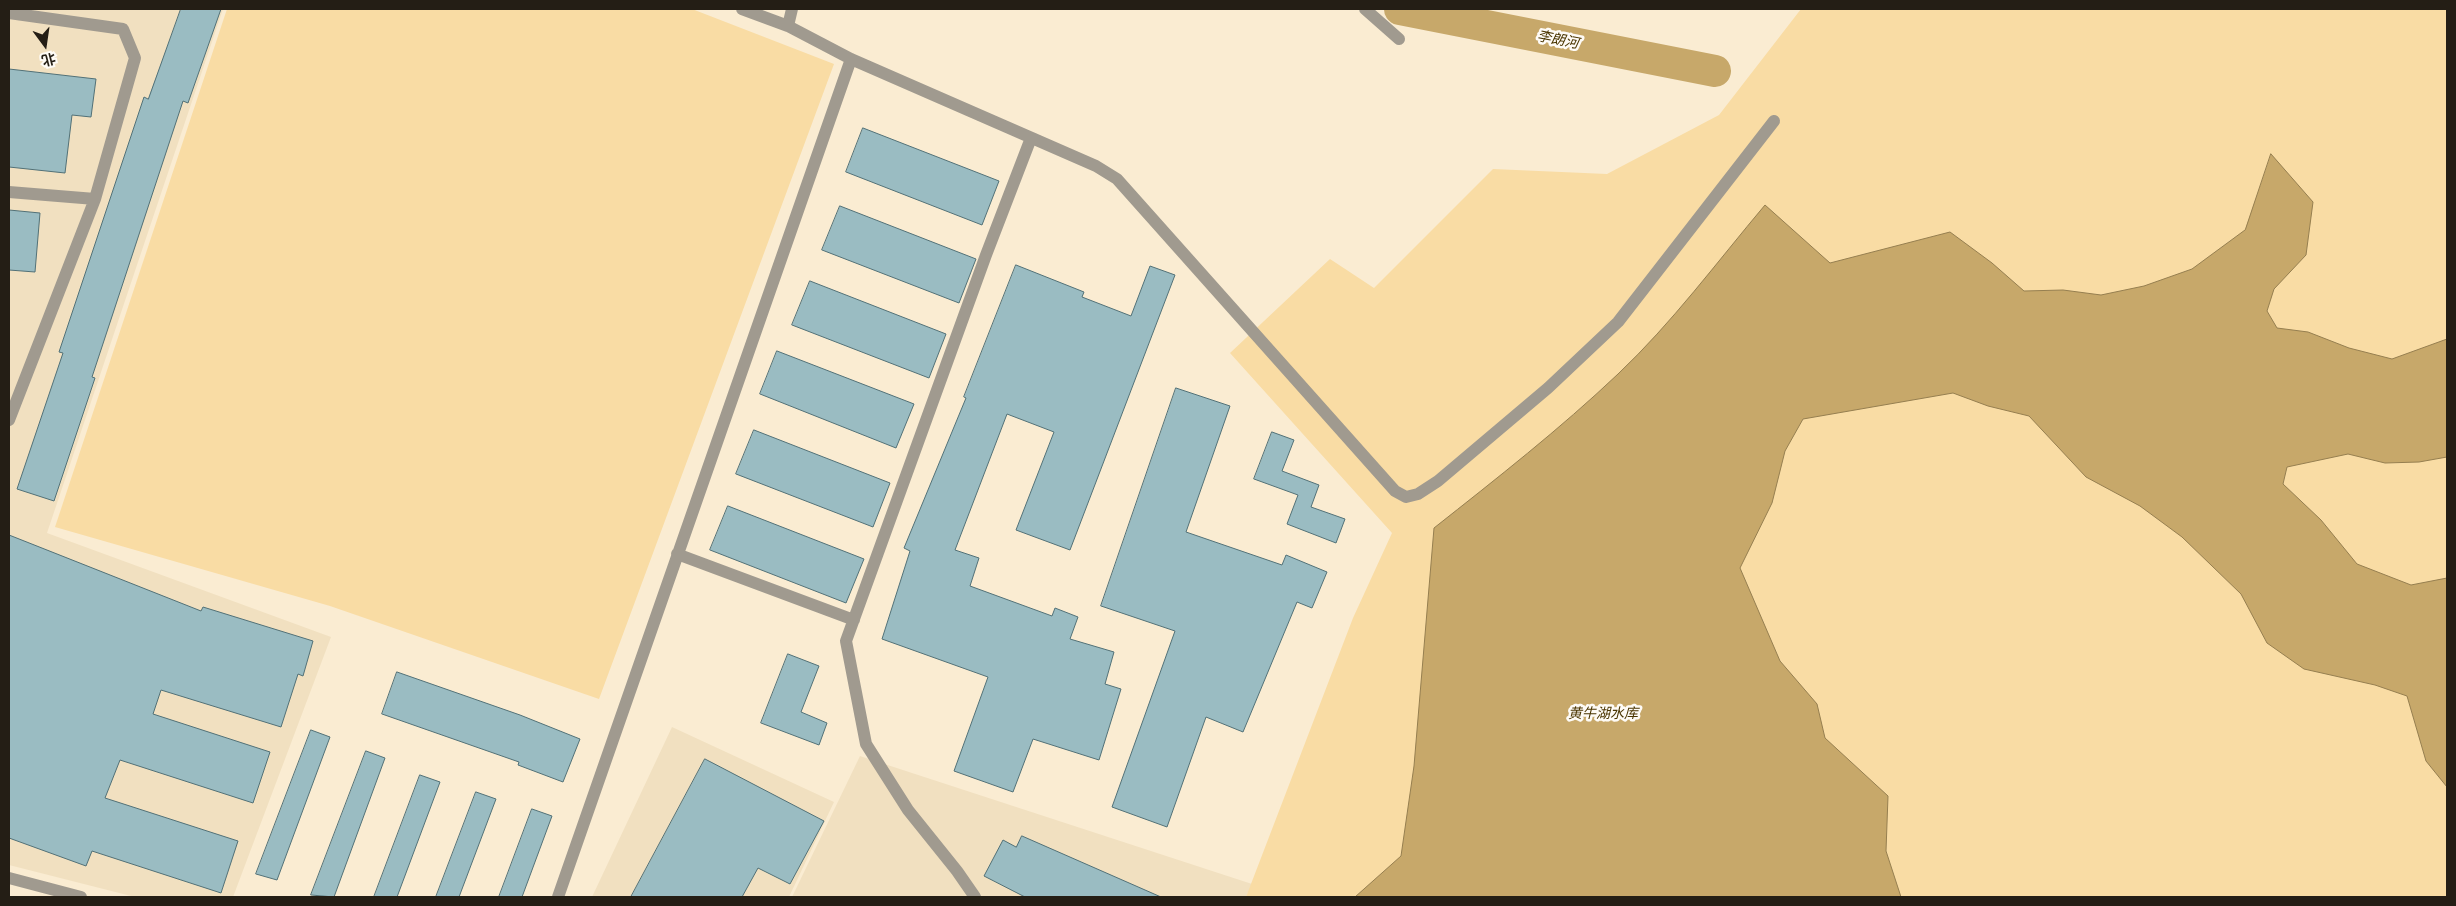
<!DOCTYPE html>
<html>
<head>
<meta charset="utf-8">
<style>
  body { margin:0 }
  #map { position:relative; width:2456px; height:906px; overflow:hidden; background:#faecd2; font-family:Inter,"Noto Sans SC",sans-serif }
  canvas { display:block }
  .frame { position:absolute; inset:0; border:10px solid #241e15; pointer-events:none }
  .north { position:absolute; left:20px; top:20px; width:50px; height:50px; -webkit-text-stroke:4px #fefbf6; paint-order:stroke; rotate:166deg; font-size:14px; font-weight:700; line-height:20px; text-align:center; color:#241e15 }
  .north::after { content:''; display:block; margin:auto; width:18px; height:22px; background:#241e15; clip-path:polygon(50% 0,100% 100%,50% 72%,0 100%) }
</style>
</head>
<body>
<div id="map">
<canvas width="2456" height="906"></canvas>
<div class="frame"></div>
<div class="north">北</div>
</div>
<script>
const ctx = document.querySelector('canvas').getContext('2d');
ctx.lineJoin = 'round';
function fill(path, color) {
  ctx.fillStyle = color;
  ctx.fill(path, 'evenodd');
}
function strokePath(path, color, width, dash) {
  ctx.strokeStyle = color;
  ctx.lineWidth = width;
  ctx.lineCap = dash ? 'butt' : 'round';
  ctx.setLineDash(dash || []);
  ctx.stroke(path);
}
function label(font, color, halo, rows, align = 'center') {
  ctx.font = font + ' Inter,"Noto Sans SC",sans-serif';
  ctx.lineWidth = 5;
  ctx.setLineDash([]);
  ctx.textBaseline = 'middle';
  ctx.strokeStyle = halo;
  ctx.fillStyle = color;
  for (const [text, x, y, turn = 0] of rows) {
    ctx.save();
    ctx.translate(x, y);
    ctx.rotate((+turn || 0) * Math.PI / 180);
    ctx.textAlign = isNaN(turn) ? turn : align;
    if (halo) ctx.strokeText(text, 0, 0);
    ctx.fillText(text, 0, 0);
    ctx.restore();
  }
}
fill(new Path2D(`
  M9,9H223L47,533L331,637L233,897H135L9,865Z
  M672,727L834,802L789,897H592Z
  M860,756L1252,884L1246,897H792Z`), '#f1e0c0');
fill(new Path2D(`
  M227,9H692L834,64L599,699L330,606L55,527Z
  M1801,9H2447V897H1246L1353,618L1392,533L1230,353L1330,259L1374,288L1493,169L1607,174L1719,115Z`), '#f9dca4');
const water = new Path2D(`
  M2271,154L2313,202L2306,255L2274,289L2267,311L2277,328L2308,332L2349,348L2392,359L2447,339V457L2419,462L2385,463L2348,454L2287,467L2283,484L2321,520L2357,564L2411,585L2447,578V787L2426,761L2407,696L2375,685L2304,669L2267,643L2241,594L2182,537L2140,506L2086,477L2029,416L1988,406L1953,393L1803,419L1785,451L1772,503L1740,568L1780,661L1817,704L1825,738L1888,796L1886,851L1901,897H1355L1401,856L1414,766L1434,528C1496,479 1560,429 1618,374C1672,323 1717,262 1765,205L1830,263L1950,232L1992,263L2024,291L2063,290L2101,295L2144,286L2192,269L2245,230Z`);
fill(water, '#c7a86a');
strokePath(water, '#967f50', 1);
strokePath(new Path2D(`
  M1400,9L1715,71`), '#c7a86a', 32);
const building = new Path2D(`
  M181,9H221L188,103L183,101L92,377L95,378L54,501L17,489L63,353L59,352L144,97L148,99Z
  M9,69L96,79L91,117L72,115L65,173L9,167Z
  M863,128L999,181L982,225L846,172Z
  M840,206L976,259L959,303L822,250Z
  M9,210L40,213L35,272L9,270Z
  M1016,265L1084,292L1082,297L1131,316L1150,266L1175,275L1070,550L1016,530L1054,432L1007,414L955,550L979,558L970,586L1052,616L1055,608L1078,617L1070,639L1114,652L1105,684L1121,689L1099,760L1033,739L1013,792L954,771L988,677L882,639L910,551L904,548L966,398L964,397Z
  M810,281L946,334L929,378L792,325Z
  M777,351L914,404L896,448L760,394Z
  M1176,388L1230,406L1186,532L1282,565L1286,555L1327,572L1312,608L1297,602L1243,732L1206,717L1167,827L1112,807L1175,631L1101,606Z
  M754,430L890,483L873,527L736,474Z
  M1272,432L1294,440L1282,471L1319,485L1311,507L1345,519L1336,543L1287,524L1298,495L1254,479Z
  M728,506L864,559L846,603L710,550Z
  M9,535L201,611L203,607L313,641L303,676L298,674L281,727L161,690L153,714L270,752L253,803L120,760L105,798L238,841L221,893L92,851L86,866L9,838Z
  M788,654L819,666L801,712L827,723L819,745L761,723Z
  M397,672L520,715L580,739L563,782L518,765L519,762L382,714Z
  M311,730L330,737L277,880L256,874Z
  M366,751L385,758L334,897L311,895Z
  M705,759L824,821L790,884L758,868L742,897H631Z
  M420,775L440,782L397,897H374Z
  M476,792L496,799L459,897H436Z
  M532,809L552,816L522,897H499Z
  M1022,836L1161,897H1025L984,876L1003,840L1016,847Z`);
fill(building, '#9abcc2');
strokePath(building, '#527177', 1);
strokePath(new Path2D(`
  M742,9L788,26L851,59L1096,166L1117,179L1395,491L1406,497L1418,494L1438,481L1548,388L1618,322L1774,121
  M1365,9L1399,39
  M9,13L123,29L135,58L95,199L9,420
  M788,26L792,9
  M9,192L95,199
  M677,554L854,620
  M9,878L81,897
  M558,897L851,59
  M975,897L957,871L908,810L866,744L846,641L986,255L1031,138`), '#a09a8f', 12);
label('italic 14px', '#4a3500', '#fefbf6', [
  ["李朗河",1558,40,11],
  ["黄牛湖水库",1603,714]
]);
</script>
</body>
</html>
